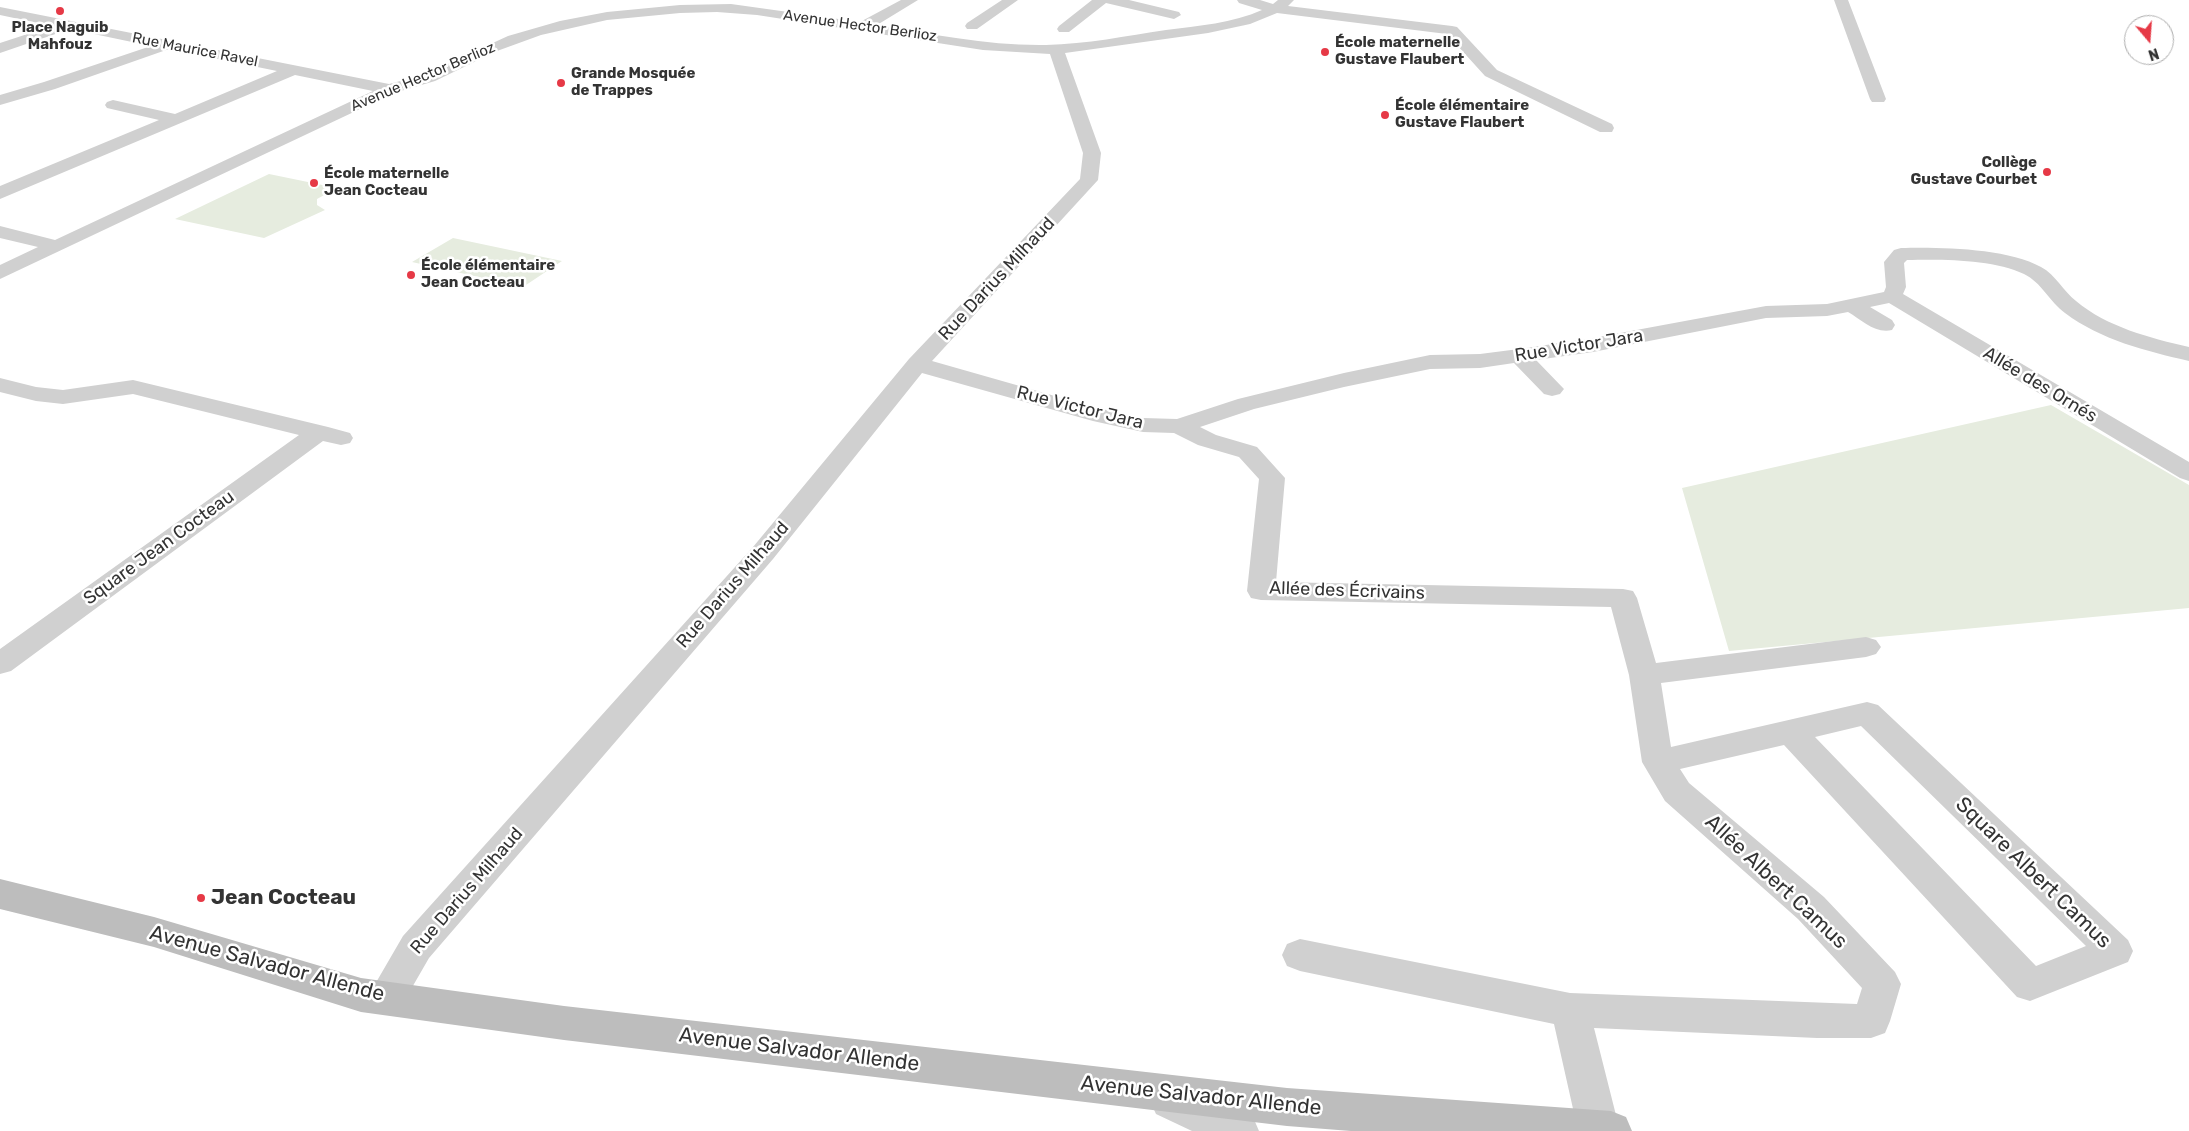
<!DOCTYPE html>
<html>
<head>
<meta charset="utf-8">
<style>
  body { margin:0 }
  #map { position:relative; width:2189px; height:1131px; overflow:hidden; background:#fff; font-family:Rubik,sans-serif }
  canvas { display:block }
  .north { position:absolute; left:2124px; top:15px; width:50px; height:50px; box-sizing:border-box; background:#fff; border:1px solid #adadad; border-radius:50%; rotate:162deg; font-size:14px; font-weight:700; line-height:20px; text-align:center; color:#333 }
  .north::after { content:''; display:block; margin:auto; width:18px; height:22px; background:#e63946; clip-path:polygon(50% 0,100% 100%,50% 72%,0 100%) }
</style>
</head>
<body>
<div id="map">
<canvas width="2189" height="1131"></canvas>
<div class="north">N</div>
</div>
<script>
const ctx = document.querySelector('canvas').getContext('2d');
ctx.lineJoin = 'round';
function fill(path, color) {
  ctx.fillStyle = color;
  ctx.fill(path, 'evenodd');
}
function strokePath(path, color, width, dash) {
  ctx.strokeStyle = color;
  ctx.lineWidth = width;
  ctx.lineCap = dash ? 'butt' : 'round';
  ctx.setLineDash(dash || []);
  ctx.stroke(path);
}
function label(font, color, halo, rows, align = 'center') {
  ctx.font = font + ' Rubik,sans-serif';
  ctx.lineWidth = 5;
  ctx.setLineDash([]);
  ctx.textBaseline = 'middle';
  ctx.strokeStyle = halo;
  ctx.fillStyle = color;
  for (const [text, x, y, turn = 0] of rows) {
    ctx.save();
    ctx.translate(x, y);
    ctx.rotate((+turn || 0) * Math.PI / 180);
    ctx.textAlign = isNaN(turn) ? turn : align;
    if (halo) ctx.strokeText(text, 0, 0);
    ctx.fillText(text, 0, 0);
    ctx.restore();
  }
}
fill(new Path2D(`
  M269,174L337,188L317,199V205L325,210L264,238L175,219Z
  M453,238L562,261L523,287L412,262Z
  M2051,405L2189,485V608L1729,651L1682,488Z`), '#e6ecdf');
fill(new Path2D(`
  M901,0H918L877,25C932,34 990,46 1046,45C1087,44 1126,36 1166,30C1198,26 1233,23 1262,10L1239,3L1237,0H1260L1273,4L1278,0H1294L1288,6L1452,26L1457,27L1497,70L1612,124L1614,128L1612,132H1600L1485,76L1447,34L1277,13L1250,24L1208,33L1065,53L1101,153L1098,180L932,361L1097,408L1143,418L1177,419L1238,399L1344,373L1430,355L1480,354L1519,349L1593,338L1766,306L1827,304L1884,292L1886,287L1884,262L1894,250L1901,248C1939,247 2007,248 2041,267C2056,275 2063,291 2076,301C2107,327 2150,338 2189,347V361C2146,351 2101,340 2065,313C2050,302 2041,282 2024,274C1993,259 1941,259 1907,260L1904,263L1906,287L1903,294L2189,462V481L2180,478L1889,303L1870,307L1892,320L1895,325L1892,330C1875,334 1862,320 1848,312L1827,316L1766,318L1593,352L1536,360L1564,389L1560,394L1552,396L1544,394L1514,363L1480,368L1430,369L1344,387L1254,409L1200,427L1216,435L1257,447L1285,478L1276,582L1623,589L1633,591L1637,598L1656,663L1866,637L1876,640L1881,647L1876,654L1866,657L1661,683L1671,747L1867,702L1878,705L2128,940L2133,951L2128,962L2030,1001L2017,997L1784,745L1680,769L1689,783L1824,897L1895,972L1901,984L1890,1021L1885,1033L1871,1038H1817L1594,1028L1620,1131H1578L1554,1024L1300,971L1287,966L1282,955L1287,944L1300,939L1570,993L1857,1004L1862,988L1798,919L1665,801L1642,762L1629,675L1611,607L1261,600L1251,598L1247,591L1259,479L1239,457L1198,445L1174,433L1143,432L1093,421L922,373L773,559L429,958L399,1010L386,1015L373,1010L367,998L403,936L753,547L909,359L1080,179L1083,153L1050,54L983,50L757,15L717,12L680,13L607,20L541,35L497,51L435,81L394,93L0,279V265L38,247L0,238V226L55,240L373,91L295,75L0,199V186L159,120L107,108L105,105L107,102L113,100L175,114L277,71L169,49L55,89L0,105V95L44,82L151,46L70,29L0,53V43L52,26L0,15V7L389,84L423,75L508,36L560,21L607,12L680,5L731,4L860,22ZM1861,726L2086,946L2036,966L1815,737Z
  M1002,0H1018L977,29H967L965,26L967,23Z
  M1092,0H1129L1179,12L1181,15L1174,19L1106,3L1069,32H1059L1057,29L1059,26Z
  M1834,0H1848L1886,99L1884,102H1872L1870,99Z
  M0,378L36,387L63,390L133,380L328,427L350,433L353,438L350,443L341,445L323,441L11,671L0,674V649L299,435L133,394L63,404L36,401L0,392Z
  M1170,1082L1253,1117L1259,1131H1192L1156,1114L1150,1101L1156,1088Z`), '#d0d0d0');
fill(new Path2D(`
  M0,879L154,917L361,978L564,1006L1287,1088L1611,1111L1626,1117L1632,1131H1351L1287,1126L564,1040L361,1012L154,947L0,909Z`), '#bdbdbd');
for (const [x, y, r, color] of [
  [60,11,5,"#e63946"],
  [1325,52,5,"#e63946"],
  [561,83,5,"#e63946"],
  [1385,115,5,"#e63946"],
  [2047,172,5,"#e63946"],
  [314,183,5,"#e63946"],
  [411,275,5,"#e63946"],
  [201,898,5,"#e63946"]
]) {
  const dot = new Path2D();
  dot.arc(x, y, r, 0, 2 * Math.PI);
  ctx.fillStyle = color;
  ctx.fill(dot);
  strokePath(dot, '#fff', 2);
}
label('15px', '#333', '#fff', [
  ["Avenue Hector Berlioz",860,26,8],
  ["Rue Maurice Ravel",195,50,11],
  ["Avenue Hector Berlioz",423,77,-23]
]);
label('bold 15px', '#333', '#fff', [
  ["Place Naguib",60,28,"center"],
  ["Mahfouz",60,45,"center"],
  ["École maternelle",1335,43],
  ["Gustave Flaubert",1335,60],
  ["Grande Mosquée",571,74],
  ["de Trappes",571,91],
  ["École élémentaire",1395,106],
  ["Gustave Flaubert",1395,123],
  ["Collège",2037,163,"right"],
  ["Gustave Courbet",2037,180,"right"],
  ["École maternelle",324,174],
  ["Jean Cocteau",324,191],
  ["École élémentaire",421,266],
  ["Jean Cocteau",421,283]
], 'left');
label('18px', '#333', '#fff', [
  ["Rue Darius Milhaud",997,279,-47],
  ["Rue Victor Jara",1579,346,-9],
  ["Allée des Ornés",2040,385,31],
  ["Rue Victor Jara",1080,408,14],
  ["Square Jean Cocteau",159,548,-36],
  ["Rue Darius Milhaud",733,585,-49],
  ["Allée des Écrivains",1347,591,2],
  ["Rue Darius Milhaud",467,891,-49]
]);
label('21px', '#333', '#fff', [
  ["Square Albert Camus",2033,873,44],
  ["Allée Albert Camus",1776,882,43],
  ["Avenue Salvador Allende",267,964,15],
  ["Avenue Salvador Allende",799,1050,7],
  ["Avenue Salvador Allende",1201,1096,6]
]);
label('bold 21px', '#333', '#fff', [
  ["Jean Cocteau",211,898]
], 'left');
</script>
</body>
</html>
